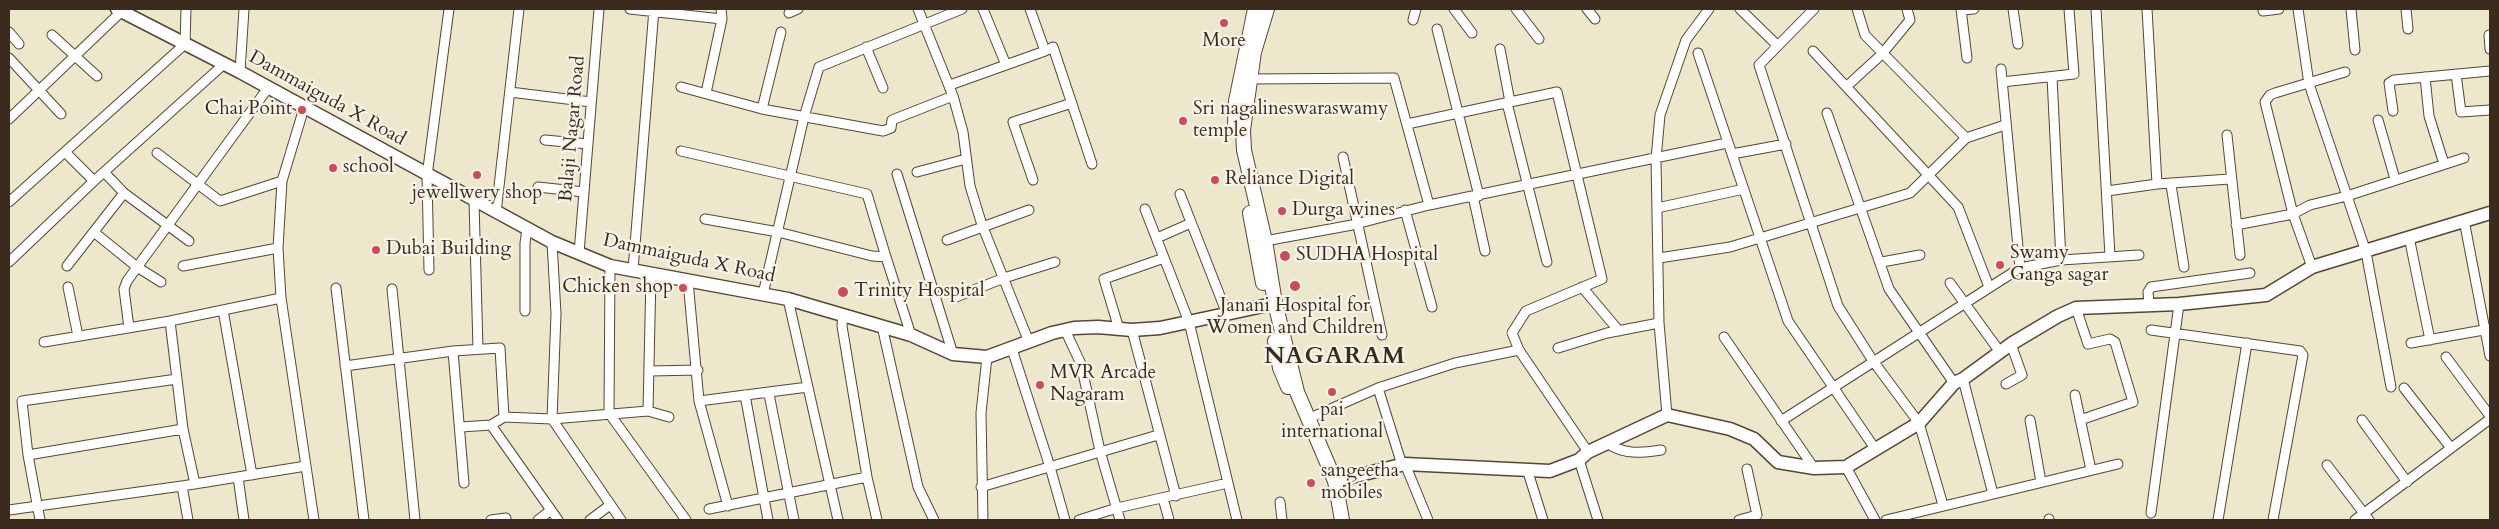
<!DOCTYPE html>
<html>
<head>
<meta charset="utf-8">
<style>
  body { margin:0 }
  #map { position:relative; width:2499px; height:529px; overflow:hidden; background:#ede7cb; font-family:Cardo,serif }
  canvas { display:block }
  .frame { position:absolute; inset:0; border:10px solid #3b2a1e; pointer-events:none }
</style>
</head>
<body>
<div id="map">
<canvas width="2499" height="529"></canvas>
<div class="frame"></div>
</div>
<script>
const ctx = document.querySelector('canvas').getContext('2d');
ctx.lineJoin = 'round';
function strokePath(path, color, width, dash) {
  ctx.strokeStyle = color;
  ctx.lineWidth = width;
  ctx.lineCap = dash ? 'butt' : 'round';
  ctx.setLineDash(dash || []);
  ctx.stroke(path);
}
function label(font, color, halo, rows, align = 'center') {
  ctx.font = font + ' Cardo,serif';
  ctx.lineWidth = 4.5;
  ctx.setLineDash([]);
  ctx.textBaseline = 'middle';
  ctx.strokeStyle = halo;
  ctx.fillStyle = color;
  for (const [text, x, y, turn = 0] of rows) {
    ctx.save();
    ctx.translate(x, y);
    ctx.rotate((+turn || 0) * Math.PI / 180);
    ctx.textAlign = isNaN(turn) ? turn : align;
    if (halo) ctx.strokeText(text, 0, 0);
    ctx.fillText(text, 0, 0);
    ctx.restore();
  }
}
const street = new Path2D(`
  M630,9L722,19
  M918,9L953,96L963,132L970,186L982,225L1029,342
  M983,9L1006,65
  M1454,9L1472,33
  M1516,9L1539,39
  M1587,9L1595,19
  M1740,9L1778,46
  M1814,9L1759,65L1838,306L1873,361L1919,423L1943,505
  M1857,9L1865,35L1966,138
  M1961,9L1967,58
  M2013,9L2018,44
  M2096,9L2110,256
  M2147,9L2157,184
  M2263,9V11L2279,9
  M2298,9L2309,84L2366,252L2391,387
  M2351,9L2355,50
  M2406,9L2408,29
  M1961,10L1974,9
  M789,13L798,9
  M1413,20L1416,9
  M1437,29L1479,196
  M9,32L19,44
  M52,35L97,76
  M2489,35L2490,49
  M866,47L883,88
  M1500,49L1510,102
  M1045,51L1053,47L1092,164
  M1813,51L1958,207L1989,287
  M1698,53L1788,321L1876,450
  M9,58L61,114
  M2001,69L2020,268
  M240,72L244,9
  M2456,74L2461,112L2490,110
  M2052,77L2061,260
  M2425,77L2429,116L2444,164
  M1250,79L1394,78L1429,205
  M2002,82L2074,74L2069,9
  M950,85L1045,51L1030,9
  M1847,86L1882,54L1910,20L1907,9
  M681,87L762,109L883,131L891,128L892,120L953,96
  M510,92L591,102
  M706,93L722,19L721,9
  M1507,103L1547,262
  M304,108L282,181L278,248L281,298L314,520
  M762,109L781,32
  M2393,111L2389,83L2394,80L2490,71
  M1827,113L1889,289L1954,383
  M9,119L122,11
  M2378,120L2395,179
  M1407,124L1557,92L1602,279L1526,311L1512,333L1519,350
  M2227,135L2240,255
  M545,140L588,144
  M681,151L867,194L886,257L872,256L778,232L705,219
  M65,152L94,181
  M157,153L220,201L282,181
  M1732,154L1786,144
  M1343,157L1382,335
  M104,172L124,193L189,241
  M917,172L966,159
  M897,174L953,354
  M1033,180L1013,122L1072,103
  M2171,185L2184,267
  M538,187L584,192
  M2107,191L2157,184L2230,179
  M1180,194L1227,314
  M1473,196L1485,251
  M474,201L478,349
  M9,202L185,44L186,9
  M1657,208L1744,189
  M1145,209L1189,322L1237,520
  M1405,210L1432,307
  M496,213L519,9
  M2464,220L2490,356
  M2236,225L2293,214L2310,205L2347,196L2464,158
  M95,233L137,267L161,282
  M2409,237L2430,340
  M1157,238L1191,223
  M947,240L1029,210
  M1265,241L1352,225L1429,205L1727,143
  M552,242L556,314L552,419L621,520
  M579,253L599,9
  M886,257L911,335
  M1659,258L1730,247L1910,193L1966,138L2005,125
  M9,262L94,181L224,64
  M1882,262L1920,255
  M67,266L124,193
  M183,266L278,248
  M610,266L609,413L686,520
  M2312,267L2293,214L2265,102L2270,95L2275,93L2345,72
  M429,270L427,176L449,9
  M633,270L654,9
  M688,281L699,401
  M1950,283L2000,352
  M68,287L78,336
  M1582,287L1619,331
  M336,288L364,520
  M392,289L415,520
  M763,294L804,117L819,67L962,9
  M956,297L1004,278L1055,262
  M788,299L838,520
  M2149,304L2148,292L2151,287L2250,273
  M2076,308L2088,344L2110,339L2115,342L2133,402L2080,420
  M223,310L252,475
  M525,311V243L527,229
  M843,314L842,326L867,477L877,520
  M170,321L183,429L195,484
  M882,326L918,487L934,520
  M129,328L124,289L127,281L268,88
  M1119,329L1104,279L1164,258
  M1065,330L1081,364L1100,451L1120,520
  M1132,330L1176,496
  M2151,330L2300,351L2303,355L2273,520
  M1724,337L1814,468
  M44,342L170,321L281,298
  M2411,343L2489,329
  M1558,348L1607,333L1659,323
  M1012,349L1050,467L1065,520
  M453,351L464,483
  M2446,357L2490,416
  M345,366L453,351L500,348L504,417
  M650,371L698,370
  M1963,379L1993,494
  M2006,384L2022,375L2011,344
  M1378,388L1402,465
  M2404,388L2451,448
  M769,394L794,520
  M745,395L768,520
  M2075,395L2091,470
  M648,411L651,274
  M1667,415L1659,323L1656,159L1660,115L1686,40L1709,9
  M1310,418L1378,388L1455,363L1519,350L1588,452
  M2030,420L2041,482
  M2362,420L2407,482
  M1781,421L2020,268L2061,260L2139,255
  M491,425L558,520
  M461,427L491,425L504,417L552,419L648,411L669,417
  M1607,443C1624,455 1642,453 1661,450
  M28,455L183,429
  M1579,460L1598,520
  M1405,464L1428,520
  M2327,465L2369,520
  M1846,467L1875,520
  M1527,469L1543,520
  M238,477L244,520
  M182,486L188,520
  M981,487L1158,435
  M1163,498L1169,520
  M1280,502L1282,520
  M728,506L699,401L808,387
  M709,509L867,477
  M9,510L182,486L306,466
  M2151,513L2179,304
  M2049,519V520
  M40,520L28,455L22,401L177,379
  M491,520L506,518
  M538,520L551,510
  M590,520L610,505
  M983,520L981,413L987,357
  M1079,520L1117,508L1228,483
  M1739,520L1757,515L1747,469
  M1886,520L2118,464
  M2218,520L2247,343
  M2355,520L2490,419`);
const secondary = new Path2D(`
  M117,9L240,72L552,242L610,266L788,299L911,335L953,354L987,357L1052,333L1074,328L1098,327L1132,330L1160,328L1268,305
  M1335,481L1405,464L1550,471L1579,460L1588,452L1667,415L1730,429L1754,439L1778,462L1814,468L1846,467L1919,423L1954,383L1963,379L2011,344L2058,316L2076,308L2179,304L2266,295L2312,267L2490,213`);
const primary = new Path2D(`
  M1267,9L1254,52L1243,130L1244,150L1265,241L1275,303L1297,392L1335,481L1342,520
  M1235,126L1236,101L1255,9
  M1250,213L1263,283
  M1275,341L1280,368L1288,387`);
strokePath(street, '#564638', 11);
strokePath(secondary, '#564638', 15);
strokePath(primary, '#564638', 16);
strokePath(street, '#fff', 9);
strokePath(secondary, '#fff', 12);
strokePath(primary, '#fff', 14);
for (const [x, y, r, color] of [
  [1224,23,5,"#d1495b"],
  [302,110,5,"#d1495b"],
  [1183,121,5,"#d1495b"],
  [333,168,5,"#d1495b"],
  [477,175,5,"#d1495b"],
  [1215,180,5,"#d1495b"],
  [1282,211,5,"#d1495b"],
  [376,250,5,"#d1495b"],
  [1285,256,6,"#d1495b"],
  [2000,265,5,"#d1495b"],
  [1295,286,6,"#d1495b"],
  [683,288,5,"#d1495b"],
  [843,292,6,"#d1495b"],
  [1040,385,5,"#d1495b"],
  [1332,392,5,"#d1495b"],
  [1311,483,5,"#d1495b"]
]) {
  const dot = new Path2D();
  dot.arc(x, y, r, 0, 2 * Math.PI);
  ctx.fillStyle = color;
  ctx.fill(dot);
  strokePath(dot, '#f7f3e8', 2);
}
label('19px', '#3b2a1e', '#f7f3e8', [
  ["More",1224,42,"center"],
  ["Chai Point",292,110,"right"],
  ["Sri nagalineswaraswamy",1193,110],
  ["temple",1193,132],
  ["school",343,168],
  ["Reliance Digital",1225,180],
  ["jewellwery shop",477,194,"center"],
  ["Durga wines",1292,211],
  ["Dubai Building",386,250],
  ["Swamy",2010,254],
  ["Ganga sagar",2010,276],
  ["SUDHA Hospital",1296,256],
  ["Chicken shop",673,288,"right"],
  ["Trinity Hospital",854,292],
  ["Janani Hospital for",1295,307,"center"],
  ["Women and Children",1295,329,"center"],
  ["MVR Arcade",1050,374],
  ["Nagaram",1050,396],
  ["pai",1332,411,"center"],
  ["international",1332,433,"center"],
  ["sangeetha",1321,472],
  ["mobiles",1321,494]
], 'left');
label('19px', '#3b2a1e', '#f7f3e8', [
  ["Dammaiguda X Road",327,99,29],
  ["Balaji Nagar Road",573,129,-85],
  ["Dammaiguda X Road",689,259,12]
]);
ctx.letterSpacing = '1px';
label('bold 24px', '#3b2a1e', '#f7f3e8', [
  ["NAGARAM",1335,357]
]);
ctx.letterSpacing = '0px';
</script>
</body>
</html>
